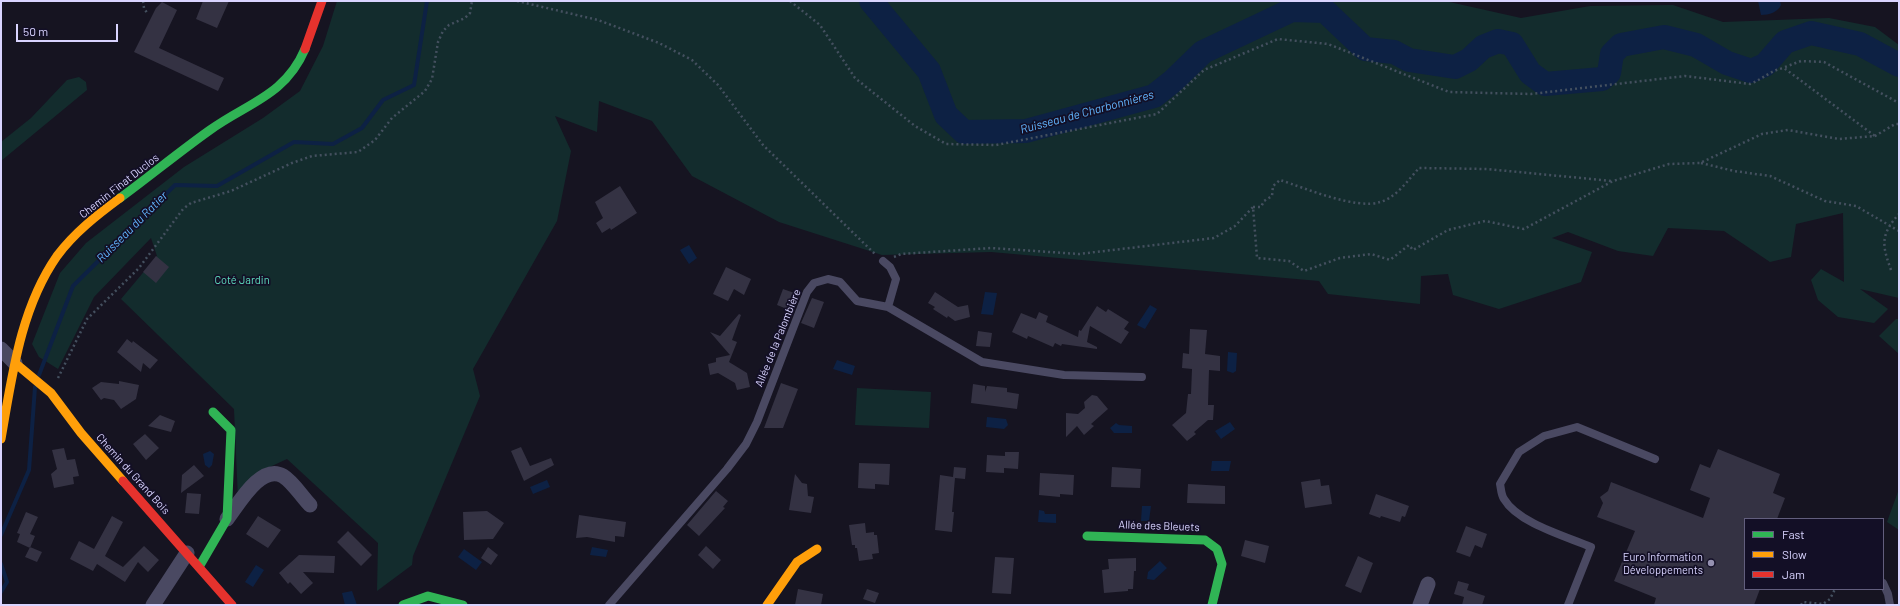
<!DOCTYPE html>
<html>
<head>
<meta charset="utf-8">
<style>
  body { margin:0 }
  #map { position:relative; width:1900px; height:606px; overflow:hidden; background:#161421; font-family:Barlow,sans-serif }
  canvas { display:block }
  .frame { position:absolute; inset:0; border:2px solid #d9d4ff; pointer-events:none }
  .legend { position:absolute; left:1744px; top:518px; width:140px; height:72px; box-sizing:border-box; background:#130f26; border:1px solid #625e7d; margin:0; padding:5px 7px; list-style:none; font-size:12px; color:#d9d4ff }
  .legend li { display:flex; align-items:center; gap:8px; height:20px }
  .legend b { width:20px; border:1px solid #625e7d }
  .scale { position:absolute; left:16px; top:24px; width:102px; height:18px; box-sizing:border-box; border:2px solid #d9d4ff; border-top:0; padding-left:5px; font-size:12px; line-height:14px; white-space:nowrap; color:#d9d4ff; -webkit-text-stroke:3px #130f26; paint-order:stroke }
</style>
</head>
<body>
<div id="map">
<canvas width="1900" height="606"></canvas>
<div class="frame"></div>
<ul class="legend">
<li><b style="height:5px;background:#30b455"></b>Fast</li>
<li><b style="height:5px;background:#ff9f0a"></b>Slow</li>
<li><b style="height:5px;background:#e5322d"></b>Jam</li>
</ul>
<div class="scale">50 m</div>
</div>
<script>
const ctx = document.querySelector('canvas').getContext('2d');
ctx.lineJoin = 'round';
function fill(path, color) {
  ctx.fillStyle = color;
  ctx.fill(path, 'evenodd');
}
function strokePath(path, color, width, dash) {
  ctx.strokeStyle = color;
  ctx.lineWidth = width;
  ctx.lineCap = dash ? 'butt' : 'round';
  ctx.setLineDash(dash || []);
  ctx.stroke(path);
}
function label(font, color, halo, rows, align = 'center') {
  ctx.font = font + ' Barlow,sans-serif';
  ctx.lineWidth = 3.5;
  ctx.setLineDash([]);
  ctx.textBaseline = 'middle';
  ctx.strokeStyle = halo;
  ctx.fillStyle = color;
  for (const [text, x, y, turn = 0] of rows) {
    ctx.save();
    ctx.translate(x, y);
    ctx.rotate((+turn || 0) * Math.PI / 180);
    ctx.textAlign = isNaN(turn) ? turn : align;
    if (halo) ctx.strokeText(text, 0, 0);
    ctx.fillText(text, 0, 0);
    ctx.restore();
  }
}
fill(new Path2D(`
  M337,1H1445L1521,18L1590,6L1673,5L1723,22L1829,18L1875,27L1899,45V298L1860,289L1888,309L1874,323L1838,317L1818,300L1811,280L1821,269L1844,282L1843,213L1796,224L1791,257L1770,262L1724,231L1668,228L1653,256L1618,251L1568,232L1552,238L1592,252L1581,282L1499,309L1453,295L1448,274L1421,276L1420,304L1328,294L1319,281L991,252L882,255L779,222L692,176L652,121L599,101L597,132L555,116L571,151L557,221L473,369L480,396L413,556L412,565L377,591L378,543L287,459L261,471L238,499L234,409L121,299L157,256L151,238L94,297L58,369L39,357L32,344L60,273L86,243L184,167L263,118L300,91L323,46Z
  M79,77L86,82L87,90L1,161V142L31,118L67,80Z
  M1896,319H1899V354L1879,336Z
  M857,388L931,392L929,428L855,425Z
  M1899,489V530L1887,522Z`), '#132c2d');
fill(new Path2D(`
  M1758,1H1780L1781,5C1778,12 1769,15 1761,15Z
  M689,245L697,258L689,264L680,250Z
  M985,292L997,293L993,315L981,314Z
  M1150,305L1157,309L1145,329L1137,325Z
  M1228,352L1237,353L1236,371L1233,373L1227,371Z
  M837,360L855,366L852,375L833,369Z
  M987,417L1006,419L1008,425L1004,429L986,427Z
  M1230,422L1235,429L1221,439L1215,431Z
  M1116,423L1119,425L1132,426V433H1114L1110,428Z
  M210,451L214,454L212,465L209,468L205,465L203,454Z
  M1212,461H1231L1229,471H1211Z
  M547,480L550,487L533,494L530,487Z
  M1142,506H1151L1149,521H1141Z
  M1039,510L1044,511L1045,514H1056V523L1038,522Z
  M592,547L608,550L606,557L590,555Z
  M464,549L482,562L476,570L458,557Z
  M1160,561L1167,568L1154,580L1147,579L1148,572Z
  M256,565L264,570L253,587L245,582Z
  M352,591L357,605H345L342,593Z`), '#0d2144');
strokePath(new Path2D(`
  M39,375L73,286L175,185L217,186L294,142L333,144L362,128L383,100L414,85L427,1
  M1,535L29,470L35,387
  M1,564L7,582L1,592`), '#0d2144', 4);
strokePath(new Path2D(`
  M871,1L929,71L946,115L964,132L1026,131L1154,96L1173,81L1203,52L1292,10L1325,11L1365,49L1394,52L1409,60L1455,67L1469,60L1483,47L1498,41L1512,44L1530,73L1545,84L1602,79L1609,73L1612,54L1621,45L1664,37L1696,45L1727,63L1751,71L1765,65L1785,42L1811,33L1860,44L1899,65`), '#0d2144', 24);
fill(new Path2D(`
  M203,1H229L217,28L196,19Z
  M162,2L177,10L159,48L224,78L218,91L134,52L156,8Z
  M620,186L637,213L611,230L610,228L602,233L596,223L603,218L595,202Z
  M156,256L169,267L156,283L143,272Z
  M726,267L751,279L744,295L734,289L728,301L713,294Z
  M783,289L800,295L791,319L784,317L787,309L777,305Z
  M935,292L958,307L968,305L970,317L955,321L948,316L947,318L933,309L935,307L928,303Z
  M812,298L824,302L814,328L801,323Z
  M1097,306L1106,312L1108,309L1129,322L1124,329L1129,332L1121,344L1090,326L1087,342L1097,347V349L1062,344L1061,346L1055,343L1053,347L1028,336L1027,339L1012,332L1021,313L1036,319L1039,312L1048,316L1046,322L1078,337L1079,330L1081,331Z
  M739,314L741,315L732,340L737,342L729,362L747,373L750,387L737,390L735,383L718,373L710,375L708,364L716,362V358L730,355L710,332L720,336Z
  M1190,329L1207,330L1205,354L1220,356V371L1209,370L1208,405H1214L1213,420H1208L1194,432L1196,434L1187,441L1172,425L1186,413L1188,394H1191L1192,369L1182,368L1183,353L1189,354Z
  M978,331L992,333L990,347L976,346Z
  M127,339L132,343L133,341L158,360L150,369L143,363L141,372L117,352Z
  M119,381L139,385L136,399L121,409L114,400L104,398L101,400L92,388L101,382L119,384Z
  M781,383L798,389L783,428H764Z
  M973,384L985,386V392L987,386L1007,388V392L1019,394L1017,409L971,403Z
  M1092,395L1097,396L1108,409L1091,424L1094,426L1084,435L1077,426L1066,437V413L1078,414L1085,408L1084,402Z
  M160,415L175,421L171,432L148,426Z
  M145,434L159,448L146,460L133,444Z
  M521,447L530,466L551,458L554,465L524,481L511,451Z
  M64,448L67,460L75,459L79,476L73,477L74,484L54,488L51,474L57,469L52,450Z
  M1718,449L1780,474L1773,493L1785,498L1777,519H1745V589H1760L1754,605H1654L1656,598L1614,581L1635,531L1597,517L1603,503L1600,497L1608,491L1611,482L1703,518L1710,498L1690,490L1700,464L1710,468Z
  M1005,452H1019L1018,469L1004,468V473L986,472L987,455L1005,456Z
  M859,463L890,464L889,485L875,484V489L858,488Z
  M194,465L204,476L181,493L182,475Z
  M954,467L966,468L965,479L955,478L952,512H954L952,532L935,530L940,475L953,477Z
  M1112,467L1141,469L1140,488L1111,487Z
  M1040,473L1074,475L1073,495L1060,494V497L1039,495Z
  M795,474L802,483L807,484L808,496L814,497L811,513L789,510Z
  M1320,479L1321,486L1329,485L1332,504L1305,508L1301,482Z
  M1188,484L1225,486V504L1187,503Z
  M716,491L728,501L723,507L725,508L699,536L687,525Z
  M187,493L201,494L199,514L185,513Z
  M1376,494L1409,506L1405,517L1402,516L1400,522L1381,516L1380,518L1369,514Z
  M487,511L504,523L493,539L464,540L463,512Z
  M26,512L38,517L30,534L35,536L30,548L17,542L20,534L17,533Z
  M579,515L626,522L624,537L615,536V542L587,537L576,538Z
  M112,516L123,522L105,556L123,567L144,546L159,560L148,572L138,562L125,582L97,564L93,571L70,559L79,541L94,549Z
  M258,516L281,530L268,548L246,534Z
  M865,523L866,533L874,532V535H877L879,553L872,554L873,559L859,561L857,548H855V545H852L849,525Z
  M1466,526L1487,534L1482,548L1475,545L1470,557L1456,552Z
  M348,531L372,555L361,566L337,542Z
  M1245,540L1269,546L1265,563L1241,556Z
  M706,546L721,560L713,569L698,555Z
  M30,547L42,552L37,562L25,557Z
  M488,547L498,555L491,565L481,558Z
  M299,555L335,556L334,573L303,572L313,583L301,594L290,582L288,584L279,573Z
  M1358,556L1373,563L1361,593L1345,586Z
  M995,557L1014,558L1011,594L992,593Z
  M1136,558V571H1134L1133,589H1128V591L1104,593L1102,570L1109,569L1108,559Z
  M1458,581L1469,584L1467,590L1485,596L1482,605H1462L1464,597L1454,594Z
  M798,589L823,594L821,605H795Z
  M867,589L879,593L875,603L863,599Z`), '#343243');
strokePath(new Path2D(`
  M143,1L144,8L147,13
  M517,1L598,20L659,43L692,60L718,85L763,145L876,255
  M790,1L820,25L855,78L915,126L946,144L996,145L1157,114L1204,70L1278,39L1328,44L1449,92L1531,94L1685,76L1750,84C1763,79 1771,70 1784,68L1875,136
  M1785,67L1801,61L1824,62L1899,103
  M1701,163L1734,171L1770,176L1825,201L1856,206L1899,231
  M1253,207H1261L1264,201L1272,196L1273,186L1280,180C1305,188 1356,210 1380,202C1396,198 1409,179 1419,168L1487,169L1612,181
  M894,257L901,254L991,248L1079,254L1214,238L1235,226L1253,207L1257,258L1289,261L1304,271L1340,258L1371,254L1390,260L1409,245L1413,250L1448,230L1485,221L1524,229L1613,181L1669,164L1700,163L1762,134L1788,130L1839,139L1875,136L1895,124H1899
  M1891,270C1882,245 1880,235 1899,214
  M58,378L87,319L139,268L183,209L191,203L231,191L292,163L312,156L358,152L375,140L392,118L425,91L432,79L438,42L443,31L449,25L465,18L470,13L472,1
  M1801,605L1803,602L1823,604L1830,599L1835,589`), '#44505f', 2.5, [2, 3]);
strokePath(new Path2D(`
  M883,261L890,267L896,279L888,307
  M1883,583L1888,594L1890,605
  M609,605L727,469L746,444L757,422L807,292L814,283L828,279L840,282L857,301L888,307L982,362L1064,375L1142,377
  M1568,605L1591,547C1565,536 1518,523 1504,499C1501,495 1501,488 1500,484L1519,452L1544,436L1577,427L1655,459`), '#4a4962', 8);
strokePath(new Path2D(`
  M1,349L15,363
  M227,519C238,505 261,463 283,476C293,482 302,497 310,505
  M153,605L187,553
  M1420,605L1428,584`), '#4a4962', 15);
strokePath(new Path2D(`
  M120,198C150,176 179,152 210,130C247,103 285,96 305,49
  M1087,536L1205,540L1217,549L1222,564L1212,605
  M199,567L227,519L231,430L213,412
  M403,605L428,596L463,605`), '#30b455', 9);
strokePath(new Path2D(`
  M15,363L51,393L81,433L123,481
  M1,439C12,377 20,309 57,256C74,233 97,215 120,198
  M767,605L797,562L817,549`), '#ff9f0a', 9);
strokePath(new Path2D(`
  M305,49L322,1
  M123,481L232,605`), '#e5322d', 9);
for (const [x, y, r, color] of [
  [1711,563,4,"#9591b1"]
]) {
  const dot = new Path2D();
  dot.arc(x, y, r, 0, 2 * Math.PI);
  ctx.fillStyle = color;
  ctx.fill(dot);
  strokePath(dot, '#130f26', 1.5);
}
label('11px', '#d9d4ff', '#130f26', [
  ["Chemin Finat Duclos",119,186,-38],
  ["Allée de la Palombière",778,338,-68],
  ["Chemin du Grand Bois",133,474,48],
  ["Allée des Bleuets",1159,526,2]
]);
label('11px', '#5fe0c0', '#130f26', [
  ["Coté Jardin",242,280]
]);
label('11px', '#d9d4ff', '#130f26', [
  ["Euro Information",1703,557],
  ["Développements",1703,570]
], 'right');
label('italic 12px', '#62b6ff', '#130f26', [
  ["Ruisseau de Charbonnières",1087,112,-15],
  ["Ruisseau du Ratier",132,227,-45]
]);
</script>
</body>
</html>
